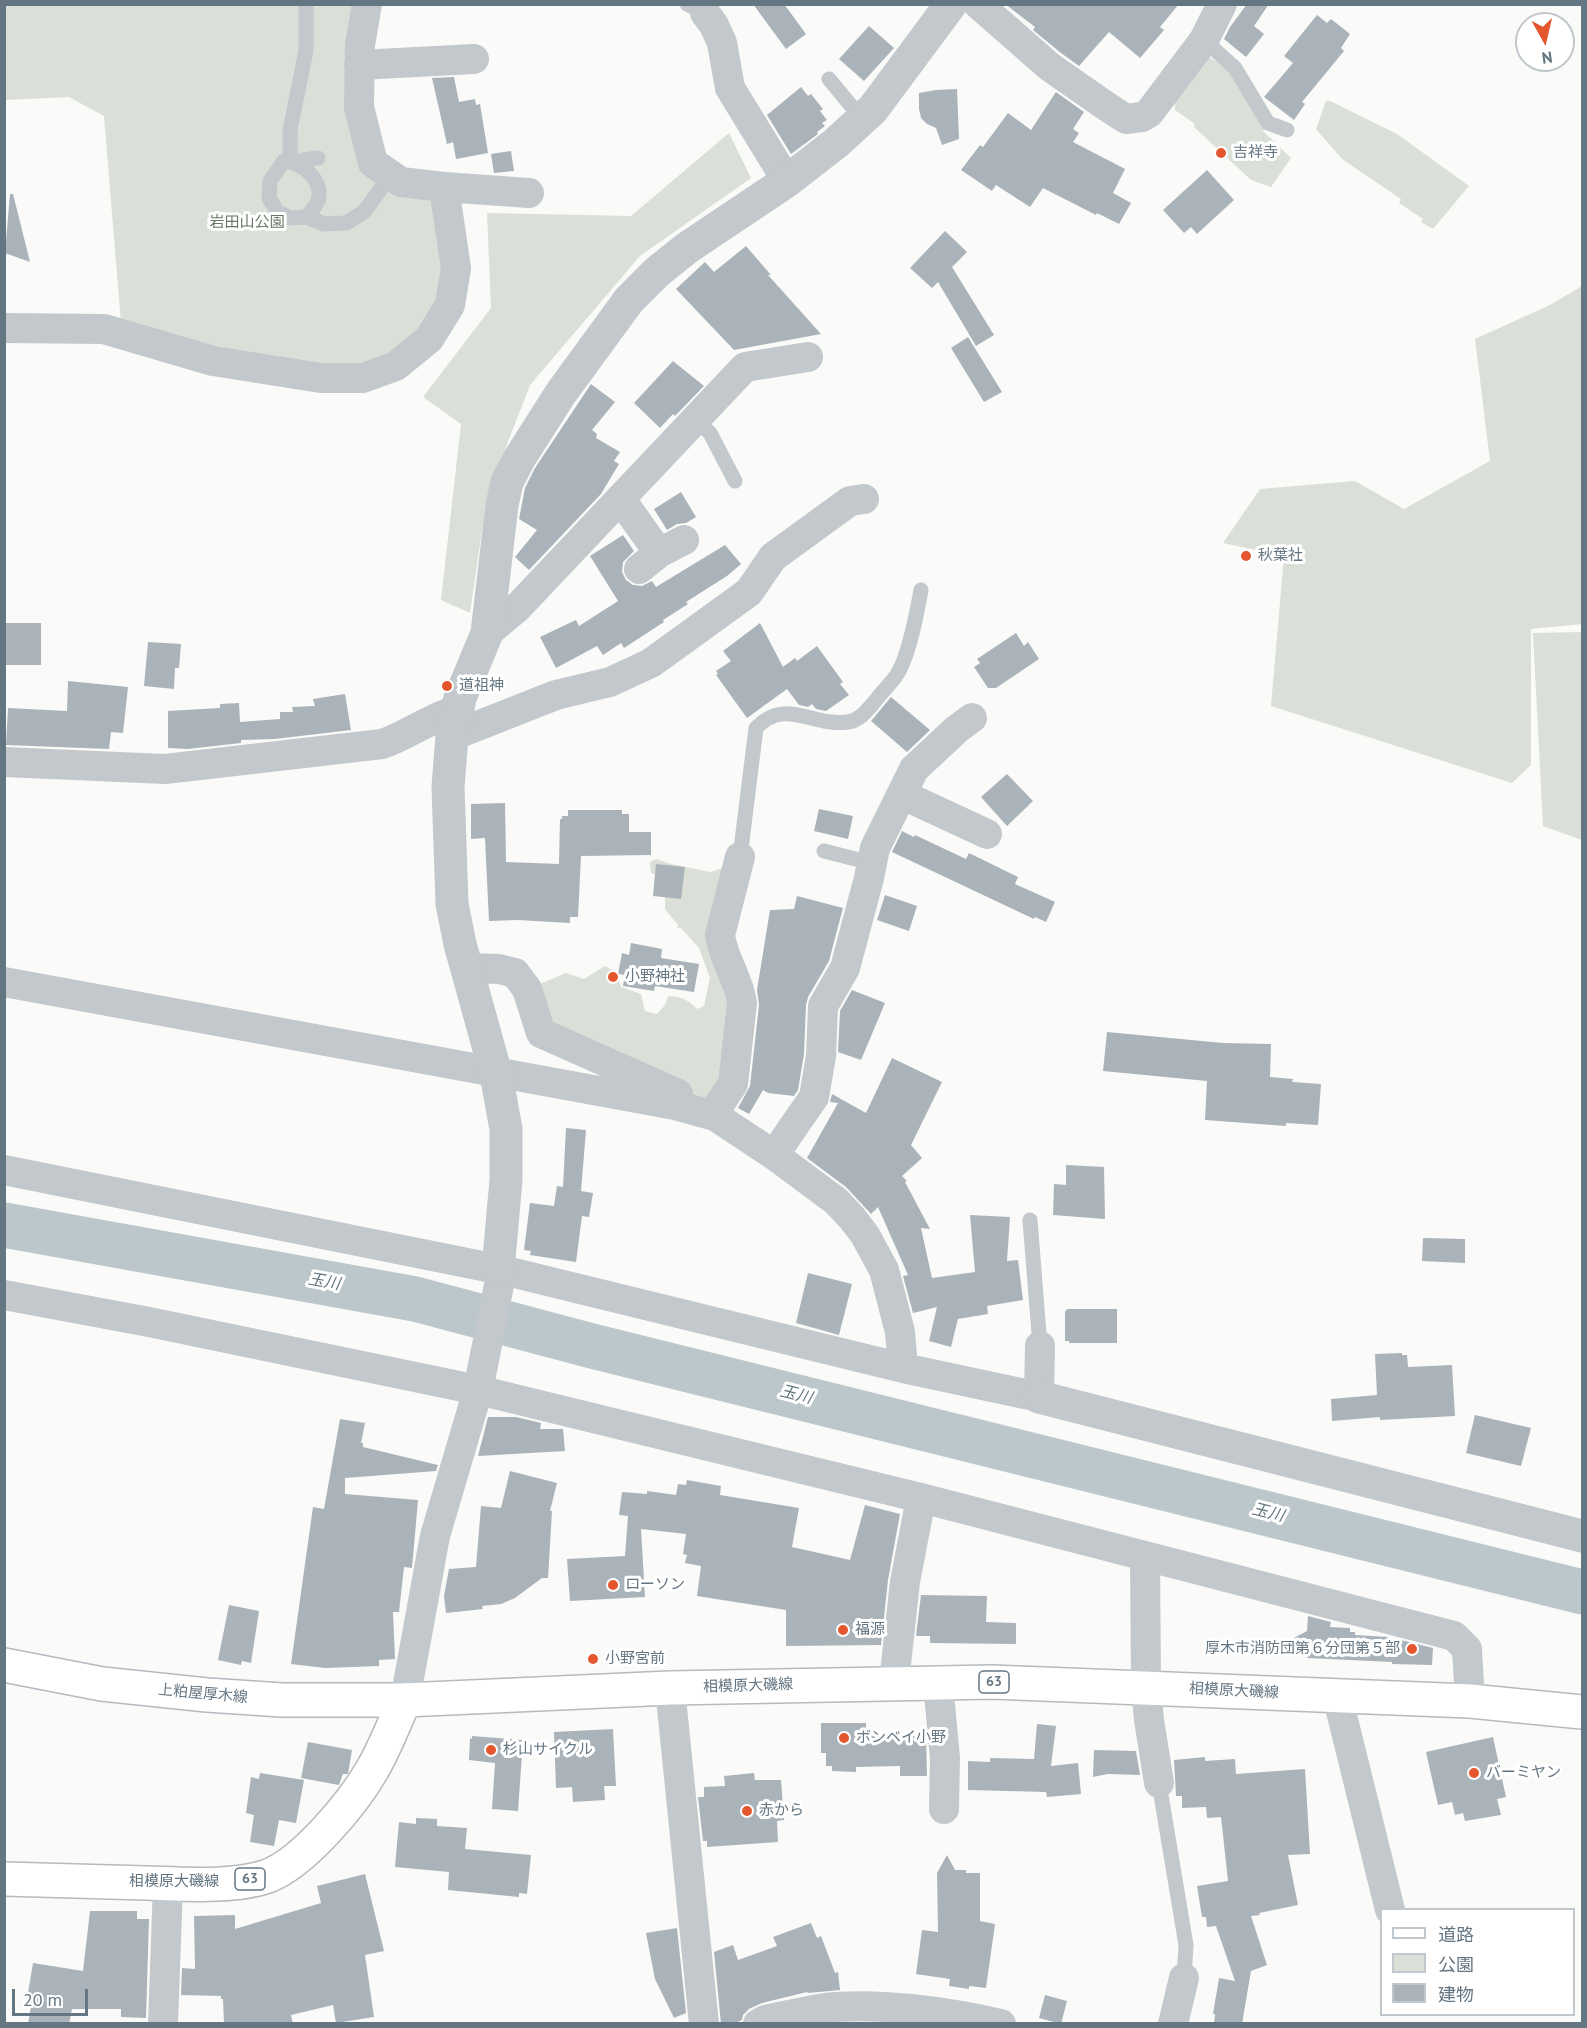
<!DOCTYPE html>
<html>
<head>
<meta charset="utf-8">
<style>
  body { margin:0 }
  #map { position:relative; width:1587px; height:2028px; overflow:hidden; background:#fafaf8; font-family:"PT Sans","Noto Sans JP",sans-serif }
  canvas { display:block }
  .frame { position:absolute; inset:0; border:6px solid #657683; pointer-events:none }
  .legend { position:absolute; left:1380px; top:1908px; width:195px; height:108px; box-sizing:border-box; background:#fff; border:2px solid #c1c8cd; margin:0; padding:8px 10px; list-style:none; font-size:18px; color:#657683 }
  .legend li { display:flex; align-items:center; gap:12px; height:30px }
  .legend b { width:30px; border:2px solid #c1c8cd }
  .north { position:absolute; left:1515px; top:12px; width:60px; height:60px; box-sizing:border-box; background:#fff; border:2px solid #c1c8cd; border-radius:50%; rotate:172deg; font-size:16px; font-weight:700; line-height:24px; text-align:center; color:#657683 }
  .north::after { content:''; display:block; margin:auto; width:21px; height:27px; background:#e4572e; clip-path:polygon(50% 0,100% 100%,50% 72%,0 100%) }
  .scale { position:absolute; left:12px; top:1989px; width:76px; height:27px; box-sizing:border-box; border:3px solid #657683; border-top:0; padding-left:8px; font-size:18px; line-height:21px; white-space:nowrap; color:#657683; -webkit-text-stroke:4px #fff; paint-order:stroke }
</style>
</head>
<body>
<div id="map">
<canvas width="1587" height="2028"></canvas>
<div class="frame"></div>
<ul class="legend">
<li><b style="height:8px;background:#fff"></b>道路</li>
<li><b style="height:16px;background:#dadfd7"></b>公園</li>
<li><b style="height:16px;background:#aab3b9"></b>建物</li>
</ul>
<div class="north">N</div>
<div class="scale">20 m</div>
</div>
<script>
const ctx = document.querySelector('canvas').getContext('2d');
ctx.lineJoin = 'round';
function fill(path, color) {
  ctx.fillStyle = color;
  ctx.fill(path, 'evenodd');
}
function strokePath(path, color, width, dash) {
  ctx.strokeStyle = color;
  ctx.lineWidth = width;
  ctx.lineCap = dash ? 'butt' : 'round';
  ctx.setLineDash(dash || []);
  ctx.stroke(path);
}
function label(font, color, halo, rows, align = 'center') {
  ctx.font = font + ' "PT Sans","Noto Sans JP",sans-serif';
  ctx.lineWidth = 6;
  ctx.setLineDash([]);
  ctx.textBaseline = 'middle';
  ctx.strokeStyle = halo;
  ctx.fillStyle = color;
  for (const [text, x, y, turn = 0] of rows) {
    ctx.save();
    ctx.translate(x, y);
    ctx.rotate((+turn || 0) * Math.PI / 180);
    ctx.textAlign = isNaN(turn) ? turn : align;
    if (halo) ctx.strokeText(text, 0, 0);
    ctx.fillText(text, 0, 0);
    ctx.restore();
  }
}
fill(new Path2D(`
  M4,5H352L361,154L441,201L443,303L395,377L225,354L121,323L104,116L69,97L5,100Z
  M1207,56L1215,61L1219,57L1268,125L1263,131L1291,158L1271,187L1251,180L1194,127L1195,124L1175,110V96Z
  M1326,101H1330L1397,134L1469,186L1433,229L1421,222L1423,219L1399,203L1401,199L1342,159L1316,129Z
  M729,133L751,178L640,256L530,385L487,496L470,613L441,600L461,424L423,397L491,308L487,213L631,216Z
  M1582,286V624L1531,629V765L1512,783L1271,706L1284,556L1223,543L1260,489L1355,481L1404,509L1490,461L1475,339L1550,305Z
  M1582,632V840L1543,826L1533,633Z
  M656,859L671,864L710,872L727,867L726,978L723,990L733,1021L719,1092L705,1098L693,1100L543,1044L540,984L566,973L584,979L605,966L616,972L621,987L641,994L645,1011L657,1014L665,1005L668,996C680,996 689,1000 697,1009L704,1006L710,978L699,948L681,928H677L678,925L665,909V891L663,877L651,873L650,862Z`), '#dadfd7');
strokePath(new Path2D(`
  M4,1225L415,1299L592,1346L1582,1592`), '#bbc7cb', 45);
fill(new Path2D(`
  M753,4H784L806,34L786,49Z
  M1005,4H1179L1160,27L1164,30L1140,58L1109,32L1079,66L1061,53L1033,30L1035,27Z
  M1247,4H1269L1254,26L1264,34L1246,57L1224,39L1230,27Z
  M1317,15L1327,23L1331,19L1350,34L1341,48L1344,51L1302,102L1305,104L1294,120L1264,97L1293,63L1284,56Z
  M869,26L894,48L864,81L839,59Z
  M454,77L459,102L475,99L476,105L480,104L488,153L456,159L453,142L447,144L432,78Z
  M801,87L808,96L811,94L823,109L820,111L827,120L822,123L825,126L817,132L818,134L791,154L767,115Z
  M957,89L959,139L942,145L936,128L927,124L921,118L919,109V93L936,90Z
  M1056,92L1084,112L1073,129L1079,133L1073,142L1125,169L1113,193L1131,203L1119,224L1097,213L1096,215L1043,188L1030,207L996,185L992,191L961,170L980,145L983,147L1008,113L1031,130Z
  M511,151L514,171L494,173L491,154Z
  M1207,170L1234,200L1197,234L1191,227L1184,233L1163,210Z
  M10,194H13L30,262L5,253Z
  M945,231L967,252L952,267L994,335L976,346L938,282L932,288L910,268Z
  M746,246L771,275H768L821,334L734,350L676,289L705,262L714,272Z
  M968,337L1002,392L984,402L951,348Z
  M673,361L704,386L675,416L673,414L660,428L634,403Z
  M591,384L615,402L592,430L597,434L596,438L620,452L614,461L619,464L601,494L529,570L515,557L537,530L519,519L525,488L535,468Z
  M681,492L696,517L686,523L677,524L667,530L654,509Z
  M623,535L634,551L623,562L622,572L626,580L633,585L642,586L652,581L656,587L725,545L741,564L727,576L686,602L688,604L663,620L664,622L624,648L621,643L603,655L597,646L556,668L540,637L576,620L579,626L618,601L590,556Z
  M4,623H41V665H4Z
  M760,623L783,667L795,658L797,661L817,646L843,682L840,684L849,695L826,711L816,709L812,704L808,707L799,705L787,689L747,718L716,675L718,674L716,671L731,661L723,651Z
  M1016,633L1024,646L1028,642L1039,659L996,688H988L974,667L980,663L977,659Z
  M148,642L181,644L179,668H175L174,689L144,686Z
  M68,681L128,687L123,733L111,732L109,749L6,745L8,708L67,711Z
  M345,694L351,730L275,739L241,740V743L188,749L168,748V711L220,708V704L239,703L240,722L280,719V712H293L292,707L315,706L313,699Z
  M891,697L930,730L907,752L871,721Z
  M1007,774L1033,801L1007,826L981,797Z
  M505,803L506,862L559,864L560,819H562V816H568V810H622V814H629V832H651V855L581,856L578,917H570V923L518,920L489,921L485,838L471,839V804Z
  M819,809L853,816L848,839L814,831Z
  M902,831L914,837L915,835L966,859L969,853L1018,877L1015,884L1055,902L1046,922L1035,917L1034,919L892,852Z
  M656,864L685,867L681,899L653,896Z
  M885,895L917,906L909,931L877,920Z
  M797,896L843,908L829,961L808,997L806,1005L804,1054L798,1090L794,1096L768,1093L763,1090L749,1114L738,1108L750,1086L759,1005L757,990L770,910L794,909Z
  M631,943L662,949L661,958L699,964L694,992L655,986L654,991L623,986L625,975L618,974L622,953L629,955Z
  M852,990L885,1003L861,1060L838,1052L840,1011Z
  M1107,1032L1223,1043L1271,1044L1270,1077L1293,1079L1292,1082L1321,1084L1318,1125L1286,1123V1126L1205,1120L1207,1081L1103,1071Z
  M892,1058L942,1082L911,1145L922,1158L902,1176L907,1181L905,1182L930,1229L921,1228L932,1278L975,1272L970,1215L1010,1217L1007,1261L1018,1260L1023,1300L987,1306L988,1314L958,1319L951,1347L929,1341L937,1307L913,1313L903,1276L908,1275L878,1207L871,1214L846,1187L807,1158L838,1103L830,1102L832,1094L866,1113Z
  M566,1128L586,1130L581,1191L593,1193L589,1217L582,1216L576,1262L530,1255L531,1251L524,1250L530,1203L554,1206L557,1186L563,1187Z
  M1066,1165L1104,1167L1105,1219L1053,1215L1054,1184L1066,1185Z
  M1423,1238L1465,1239V1263L1422,1261Z
  M808,1273L852,1284L839,1335L796,1323Z
  M1067,1309H1117V1343H1069V1341H1065V1312Z
  M1402,1353V1355H1407L1408,1367L1452,1365L1455,1416L1380,1420V1417L1332,1421L1331,1399L1377,1395L1375,1354Z
  M1475,1415L1531,1428L1521,1466L1466,1453Z
  M488,1417H516L541,1423L540,1429H563L565,1451L478,1456Z
  M340,1419L365,1423L361,1443H363V1447L438,1465L436,1471L345,1478V1494L418,1500L412,1568L404,1567L399,1612H393L395,1659L379,1660V1666L325,1668L291,1664L313,1507L324,1509Z
  M510,1471L557,1483L550,1511H552L548,1578H542L515,1598L501,1604L482,1606L483,1609L446,1613L444,1596L449,1569L476,1567L481,1506L501,1508Z
  M687,1480L721,1486L720,1495L799,1508L792,1547L850,1560L865,1505L900,1514L888,1580L881,1645L786,1646V1610L697,1596L701,1566L685,1563L687,1555L683,1554L686,1534L641,1529L645,1597L570,1601L567,1559L625,1556L628,1516L619,1515L622,1492L647,1494V1491L676,1495L678,1484L686,1485Z
  M921,1595L987,1596L986,1622L1016,1623V1644L930,1643V1636H916Z
  M229,1605L259,1611L251,1663L242,1661L241,1665L218,1660Z
  M1308,1616L1331,1622L1330,1627L1350,1628V1632H1355V1635L1389,1637L1433,1648L1432,1665L1392,1664V1662L1307,1658V1656L1289,1655L1292,1639L1307,1631Z
  M821,1723H866V1736H926L927,1776H900V1766L856,1767V1772L832,1771V1766H826V1753H821Z
  M1037,1724L1056,1726L1051,1766L1078,1763L1081,1794L1047,1797L1046,1792L968,1790V1761L990,1762V1758L1034,1759Z
  M613,1729L616,1786H604L605,1800L573,1802L572,1787L556,1788L554,1732Z
  M472,1736L523,1740L518,1811L492,1809L495,1763L469,1760L470,1738L472,1739Z
  M1493,1737L1506,1797L1497,1799L1501,1815L1465,1821L1463,1813L1455,1815L1452,1802L1438,1805L1426,1752Z
  M308,1742L352,1750L348,1774H343L339,1785L301,1778Z
  M1094,1750L1136,1751L1140,1775L1108,1774L1093,1777Z
  M1205,1757V1761L1235,1759L1236,1774L1305,1769L1310,1854L1288,1855L1298,1905L1259,1913L1260,1915L1251,1916L1267,1965L1251,1971L1242,2024H1214L1215,2014H1213L1219,1978L1235,1981L1216,1926L1207,1927L1206,1917H1202L1197,1886L1228,1881L1221,1817L1207,1818L1206,1807L1182,1808V1796H1176L1174,1760Z
  M260,1773L304,1780L296,1823L279,1820L274,1846L250,1842L254,1815L246,1813L251,1777L259,1779Z
  M754,1773L755,1780H781L784,1820L777,1821L778,1842L707,1847V1841H703L698,1797H704V1787L725,1786L724,1776Z
  M416,1818L437,1819V1826L467,1828L465,1849L531,1855L527,1894L519,1893V1897L448,1890L449,1872L395,1867L399,1822L416,1824Z
  M947,1855L955,1870H966V1873H980V1921L995,1924L986,1988L969,1986V1989L949,1986L950,1979L916,1974L922,1930L938,1932L937,1873Z
  M365,1874L384,1951L365,1955L374,2017L336,2023L333,2005L291,2015L293,2024H224L223,1999H221V1996L181,1995L182,1968L195,1969L194,1916L235,1915V1929L321,1903L317,1886Z
  M90,1911H137V1919H149L146,2018L121,2017V2009H72L69,2024H28L32,2000L27,1999L33,1963L83,1971Z
  M811,1923L817,1938L821,1936L835,1973L838,1972L840,1990L808,1993L807,1992L762,2003L749,2009L743,2015L742,2020L733,2024H721L714,1952L733,1945L738,1960L777,1946L773,1937Z
  M677,1928L686,2013L674,2018L655,1979L646,1933Z
  M1045,1995L1067,2001L1061,2024L1039,2018Z`), '#aab3b9');
const secondary = new Path2D(`
  M4,1665L102,1684L207,1695L282,1700H405`);
const primary = new Path2D(`
  M4,1879C52,1880 99,1882 146,1883C182,1884 234,1888 268,1876C304,1862 353,1803 372,1770C385,1748 394,1723 405,1700L670,1688L992,1682L1470,1701L1582,1712`);
strokePath(secondary, '#b3babf', 36);
strokePath(primary, '#b5babe', 36);
strokePath(new Path2D(`
  M687,4L705,13
  M1204,40L1235,68L1268,123L1287,130
  M829,79L862,119
  M290,162V130L306,51V4
  M297,164L303,160L318,158
  M307,217C310,212 316,206 318,201C324,181 303,162 284,161L270,181L269,198L277,211L290,218L307,217L324,224L346,223L364,212L390,176
  M696,420L710,433L735,481
  M824,851L871,863
  M740,857L756,728C785,697 813,727 848,722C861,720 868,709 876,700C883,690 894,681 899,671C910,651 917,612 921,590
  M1030,1220L1040,1346
  M1159,1783L1186,1945L1184,1978`), '#c3c8cc', 15);
strokePath(new Path2D(`
  M978,4L1050,67L1106,106L1126,119L1142,117L1149,113L1204,40L1222,4
  M705,13L714,25L722,43L730,88L787,181
  M359,65L474,59
  M444,187L529,193
  M4,328L104,329L213,361L321,378H363L396,366L429,339L450,305L456,268L444,187L401,182L373,163L359,107L360,45L367,4
  M619,500L627,508L659,553L639,569
  M659,553L684,540
  M487,633L517,608L745,367L808,357
  M452,736L556,695L610,682L651,663L749,592L773,557L850,501L864,499
  M4,762L165,769L382,744C409,735 430,717 457,711
  M903,795L987,834
  M467,968L499,969L515,973L527,989L541,1033L678,1094
  M4,982L675,1105L715,1116L774,1155L836,1201L852,1218L865,1235L884,1270L900,1332L903,1368
  M712,1115L733,1084L742,1003C739,979 723,959 720,935L740,857
  M774,1155L814,1097L821,1056L823,1006L845,968L869,878L875,848L914,769L957,729L972,718
  M4,1170L502,1270L903,1368L1039,1397L1040,1346
  M4,1295L149,1322L478,1390L921,1498L1454,1636L1467,1649L1470,1701
  M1145,1556L1146,1687L1149,1720L1159,1783
  M894,1682L905,1582L921,1498
  M938,1683L945,1758L944,1809
  M670,1688L704,2024
  M1337,1695L1390,1910
  M405,1700L435,1536L478,1390L502,1270
  M163,2024L168,1884
  M758,2024L765,2020C785,2016 805,2011 825,2008C877,2002 949,2012 1001,2024
  M1173,2024L1184,1978`), '#c3c8cc', 30);
strokePath(new Path2D(`
  M498,1270L506,1180V1129L496,1074L460,944L452,904L448,787L452,736L460,698L487,633L502,505L507,482L519,459L561,393L629,300L657,272L687,248L787,181L836,143L873,109L951,4
  M1039,1397L1582,1536`), '#c3c8cc', 33);
strokePath(secondary, '#fff', 33);
strokePath(primary, '#fff', 33);
for (const [x, y, r, color] of [
  [1221,153,6,"#e4572e"],
  [1246,556,6,"#e4572e"],
  [447,686,6,"#e4572e"],
  [613,977,6,"#e4572e"],
  [613,1585,6,"#e4572e"],
  [843,1630,6,"#e4572e"],
  [1412,1649,6,"#e4572e"],
  [593,1659,6,"#e4572e"],
  [844,1738,6,"#e4572e"],
  [491,1750,6,"#e4572e"],
  [1474,1773,6,"#e4572e"],
  [747,1811,6,"#e4572e"]
]) {
  const dot = new Path2D();
  dot.arc(x, y, r, 0, 2 * Math.PI);
  ctx.fillStyle = color;
  ctx.fill(dot);
  strokePath(dot, '#fff', 2);
}
for (const [x, y, w] of [
  [994,1682,30],
  [250,1879,30]
]) {
  const box = new Path2D();
  box.roundRect(x - w / 2, y - 11, w, 22, 4.5);
  ctx.fillStyle = '#fff';
  ctx.fill(box);
  strokePath(box, '#657683', 1.5);
}
label('bold 14px', '#657683', null, [
  ["63",994,1682],
  ["63",250,1879]
]);
label('15px', '#657683', '#fff', [
  ["吉祥寺",1233,153],
  ["秋葉社",1258,556],
  ["道祖神",459,686],
  ["小野神社",625,977],
  ["ローソン",625,1585],
  ["福源",855,1630],
  ["厚木市消防団第６分団第５部",1400,1649,"right"],
  ["小野宮前",605,1659],
  ["ボンベイ小野",856,1738],
  ["杉山サイクル",503,1750],
  ["バーミヤン",1486,1773],
  ["赤から",759,1811]
], 'left');
label('15px', '#687a64', '#fff', [
  ["岩田山公園",247,223]
]);
label('15px', '#657683', '#fff', [
  ["相模原大磯線",748,1686,-2],
  ["相模原大磯線",1234,1691,3],
  ["上粕屋厚木線",203,1694,5],
  ["相模原大磯線",174,1882]
]);
label('italic 16px', '#60757c', '#fff', [
  ["玉川",324,1282,10],
  ["玉川",796,1395,14],
  ["玉川",1268,1513,14]
]);
</script>
</body>
</html>
